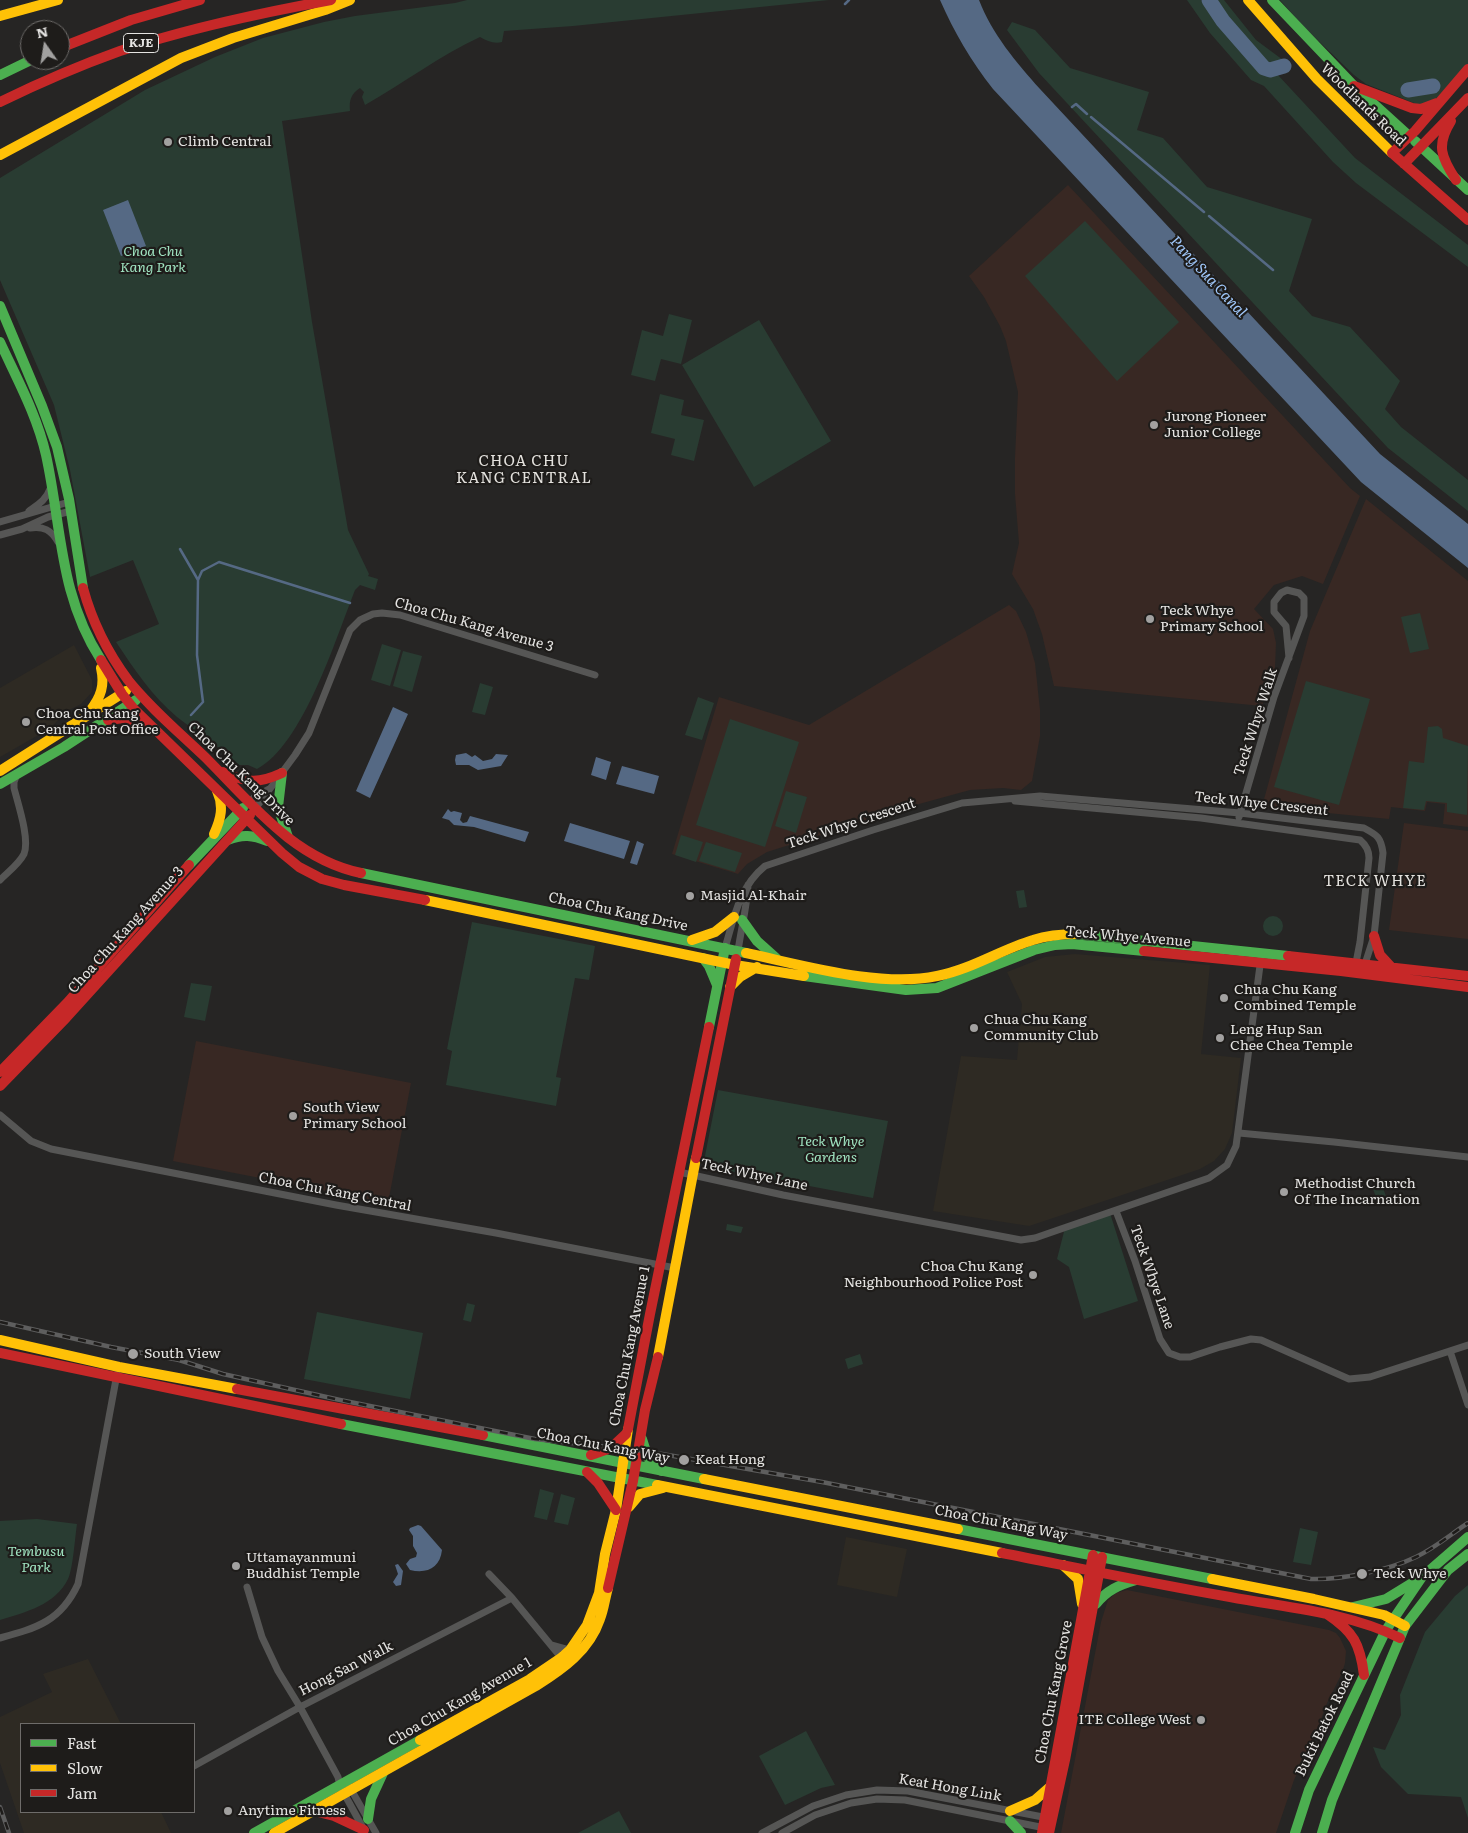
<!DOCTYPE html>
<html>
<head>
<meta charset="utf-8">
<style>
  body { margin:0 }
  #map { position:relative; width:1468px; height:1833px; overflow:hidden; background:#262524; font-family:Literata,serif }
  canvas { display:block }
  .legend { position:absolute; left:20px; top:1723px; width:175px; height:90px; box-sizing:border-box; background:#1e1c1a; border:1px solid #6e6c6a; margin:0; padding:6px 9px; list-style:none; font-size:15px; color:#e5e4e2 }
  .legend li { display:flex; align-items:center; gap:10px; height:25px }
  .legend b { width:25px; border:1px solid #6e6c6a }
  .north { position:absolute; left:20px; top:20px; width:50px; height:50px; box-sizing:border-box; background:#1e1c1a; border:1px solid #6e6c6a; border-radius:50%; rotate:347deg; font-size:14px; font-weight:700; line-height:20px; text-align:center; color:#e5e4e2 }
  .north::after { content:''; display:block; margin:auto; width:18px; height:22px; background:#a2a1a0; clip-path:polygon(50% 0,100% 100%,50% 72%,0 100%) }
</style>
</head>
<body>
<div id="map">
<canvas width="1468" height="1833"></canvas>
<ul class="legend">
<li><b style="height:6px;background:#4caf50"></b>Fast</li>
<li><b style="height:6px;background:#ffc107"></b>Slow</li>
<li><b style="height:6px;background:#c62828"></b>Jam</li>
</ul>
<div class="north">N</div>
</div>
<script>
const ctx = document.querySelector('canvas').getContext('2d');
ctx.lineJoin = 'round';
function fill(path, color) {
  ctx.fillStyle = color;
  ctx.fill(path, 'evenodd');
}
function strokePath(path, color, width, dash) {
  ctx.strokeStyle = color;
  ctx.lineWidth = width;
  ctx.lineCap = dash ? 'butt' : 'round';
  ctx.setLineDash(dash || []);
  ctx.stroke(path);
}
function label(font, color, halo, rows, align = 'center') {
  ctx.font = font + ' Literata,serif';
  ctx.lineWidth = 4.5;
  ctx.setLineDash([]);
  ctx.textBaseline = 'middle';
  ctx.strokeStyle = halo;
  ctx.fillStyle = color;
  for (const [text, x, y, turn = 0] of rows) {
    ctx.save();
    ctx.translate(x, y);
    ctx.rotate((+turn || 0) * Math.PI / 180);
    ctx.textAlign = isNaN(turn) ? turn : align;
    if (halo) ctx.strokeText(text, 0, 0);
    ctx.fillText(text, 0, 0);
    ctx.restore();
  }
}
fill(new Path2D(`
  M74,645L92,680V692L81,704L69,710L49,729L0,757V688Z
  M1075,954L1210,965L1201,1054L1241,1058L1232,1133L1225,1149L1214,1161L1200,1169L1029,1226L933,1211L961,1056L1017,1060L1022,1004L1007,972L1045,957Z
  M846,1537L907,1549L897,1597L837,1585Z
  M88,1659L121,1724H21V1812H161L171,1833H24L0,1763V1717L52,1692L43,1674Z`), '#2e2a23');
fill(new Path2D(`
  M1068,185L1350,488L1360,496L1323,584L1302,576L1274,585L1254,609L1273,629L1276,643L1275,668L1262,706L1054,686L1042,634L1033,609L1012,574L1019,543L1015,494V458L1018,392L1006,341L1000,326L984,297L969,276Z
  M1366,499L1468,581V827L1443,824L1445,804L1427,802L1425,811L1391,807L1389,819L1266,807L1263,803L1310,631Z
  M1009,605L1016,611L1026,632L1035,663L1040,710V736L1032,781L1021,790L1003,788L970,790L919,804L767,852L747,864L738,874L672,854L719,697L809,725Z
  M1404,823L1468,831V939L1389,930Z
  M196,1041L411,1083L388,1203L173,1161Z
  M1127,1590L1329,1630L1336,1633L1340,1638L1346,1651L1345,1663L1342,1673L1327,1703L1314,1738L1294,1780L1276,1833H1061L1101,1622L1108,1600L1116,1593Z`), '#382823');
fill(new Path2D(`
  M467,0H829L573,26L504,31L502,42C494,44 487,41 480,37C439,56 404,83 365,105L362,97L364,92L360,88C351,94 349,100 350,111L282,121L312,322L348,530L369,574L368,576L378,579L375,590L360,585L355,590C336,638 303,745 257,769L248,765H239C220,747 198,733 177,717C152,696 134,669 116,642L159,624L133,560L90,577L70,470L54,405L0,280V178L145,90L215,57L263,38L324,22L355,16L455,3Z
  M1187,0H1201L1221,27L1258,70L1270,75L1277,74L1355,158L1468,245V267L1356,183L1333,162L1264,86L1251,80L1210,33Z
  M1213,0H1224L1256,40L1283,60L1268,65L1262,62L1225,19Z
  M1280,0H1468V64L1433,102L1419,105L1366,84L1354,75L1303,26Z
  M1012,22L1035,30L1070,68L1149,92L1137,130L1163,138L1207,187L1312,219L1289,291L1312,316L1350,327L1400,381L1385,409L1401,427L1468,480V511L1388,448L1039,73L1007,30Z
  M1085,221L1179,322L1117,381L1025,276Z
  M669,314L692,320L681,364L661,359L655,381L631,375L642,330L663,336Z
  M759,320L831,441L754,487L682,365Z
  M660,394L684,400L681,415L704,420L694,461L671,455L675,439L651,433Z
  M1420,613L1429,649L1410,653L1401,617Z
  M382,644L401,650L390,686L371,680Z
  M403,651L422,656L412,692L393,686Z
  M1306,681L1370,699L1339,805L1274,787Z
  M480,683L493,687L485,715L472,712Z
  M698,697L714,703L702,740L685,735Z
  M730,719L799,742L765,847L696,825Z
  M1438,726L1442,729L1443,738L1468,746L1467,815L1447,812V803L1426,801L1424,810L1403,808L1409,761L1424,763L1428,727Z
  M786,791L807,797L796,833L775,826Z
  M681,835L703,842L696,862L675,855Z
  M706,842L742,853L735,872L699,861Z
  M1024,890L1027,907L1019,908L1016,891Z
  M1263 926a10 10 0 1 1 20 0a10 10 0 1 1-20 0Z
  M472,922L595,946L589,980L575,978L556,1077L561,1078L556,1106L446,1085L452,1051L447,1049Z
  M191,983L212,986L205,1021L184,1017Z
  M718,1090L888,1121L873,1198L703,1166Z
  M1382,1185L1388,1202L1379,1205L1373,1189Z
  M1109,1210L1138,1301L1084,1319L1069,1267L1057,1259L1066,1224Z
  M727,1224L743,1227L741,1233L726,1230Z
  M467,1303L475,1305L471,1322L463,1320Z
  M317,1312L423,1333L410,1399L304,1379Z
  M860,1354L863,1364L848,1369L845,1359Z
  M540,1489L554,1493L547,1520L534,1517Z
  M561,1494L575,1498L568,1525L554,1522Z
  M37,1519L77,1524C75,1537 73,1569 68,1579C55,1605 26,1612 0,1620V1521Z
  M1300,1528L1318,1532L1311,1565L1293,1562Z
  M1468,1585V1818L1461,1797L1408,1794L1381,1767L1373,1747L1385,1750L1401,1715L1400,1695L1425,1632L1455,1596Z
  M806,1731L835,1785L821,1788L785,1805L759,1756Z
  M619,1811L631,1833H578Z`), '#293c32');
fill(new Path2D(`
  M940,0H979C992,34 1016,62 1040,89L1380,454L1468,524V568L1361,482L993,89C971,61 954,32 940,0Z
  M128,200L146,246L121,256L103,210Z
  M393,707L408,714L370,798L356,791Z
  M466,753L472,757L475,755L483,761L492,759L496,754L508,755L501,766L478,770L469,765H456L455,760L456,755Z
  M596,757L611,762L606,780L591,775Z
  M622,766L659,776L654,794L616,784Z
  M448,809L451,812L454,811L462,813L460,820L463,823L467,822L470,816L529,832L525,842L474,827L454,825L449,820L442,818Z
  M570,823L630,841L624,859L564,841Z
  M637,841L644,844L637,865L630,863Z
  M418,1525L421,1526L442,1550C440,1568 427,1574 410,1570L406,1564L410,1559L416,1557L417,1553L413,1546V1536L409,1530L410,1528Z
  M398,1564L403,1571L401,1585L396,1586L393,1582L398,1574L395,1565Z`), '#556984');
strokePath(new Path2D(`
  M845,4L849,0
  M1072,107L1076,104L1087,114
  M1091,117L1204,212
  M1209,216L1273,270
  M180,549L198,580
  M191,715L203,702L197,655L198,580L202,571L219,562L350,603`), '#556984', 2.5);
strokePath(new Path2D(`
  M1209,0L1223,21L1264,68L1270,70L1284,66
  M1408,90L1433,86`), '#556984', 15);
strokePath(new Path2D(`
  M29,511C39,504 46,500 50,489
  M0,522L69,502
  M30,528C44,526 51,530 58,542
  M0,535L22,529L48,517L71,511
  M1015,801L1201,818L1360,840C1366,845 1369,850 1369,858L1360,942L1355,968
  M248,803L256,796L269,789
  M255,809L295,755L309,733L350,630L360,620L373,614L382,613L400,615L595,675
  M1239,817L1274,697L1304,616V598L1299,593L1287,590L1281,593L1274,602V612L1286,626L1289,658
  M0,880C8,872 19,864 24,854C30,839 18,804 14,788V782L17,774
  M725,948C734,918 739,887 765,866L873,830L962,803L1040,796L1240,813L1364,828C1377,835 1381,837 1383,853L1374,936L1364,967
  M738,951C741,929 747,907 748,885
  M0,1115L31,1141L51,1149L336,1205L496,1233L675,1268
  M1239,1133L1334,1142L1468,1157
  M679,1172L783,1195L1021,1240L1035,1238L1058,1230L1209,1178L1227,1165L1236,1146L1261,958
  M1116,1211L1135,1261L1160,1339L1169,1353L1180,1357H1190L1220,1347L1251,1339L1261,1340L1349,1379L1370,1377L1468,1345
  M1450,1351L1468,1405
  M489,1574L512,1598L564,1661
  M247,1587L262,1637L278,1671L300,1707L338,1777L340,1786L363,1828
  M0,1638C37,1628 61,1621 78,1584L117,1374
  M552,1645L570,1650
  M194,1766L300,1707L512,1598
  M349,1786L376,1833
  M762,1833L813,1806L846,1795L877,1790L908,1791L1048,1818
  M782,1833L815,1815L851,1803L877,1799L905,1800L1045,1828`), '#565655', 7);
strokePath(new Path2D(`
  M1272,0L1354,86L1409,136
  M0,75L31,60
  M1415,141L1468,190
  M0,306L42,406L57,447L69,499L83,588
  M0,342C17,379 37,415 46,455C62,528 59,595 101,660
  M282,773L278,807L288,837
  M0,784L64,747L136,700
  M228,840C242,834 253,835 267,841
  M189,865L243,808
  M361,873L746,953
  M742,920L757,941L776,958
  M1078,934L1288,956
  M703,958L709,966L717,985
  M804,976L906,990L937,988L1034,950L1055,945L1072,944L1144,951
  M709,1027L725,948
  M341,1424L657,1485
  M483,1435L704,1479
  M642,1439L648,1458L661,1471
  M958,1529L1212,1579
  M1096,1604C1107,1590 1119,1585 1136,1580
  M1353,1607L1386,1599L1417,1580
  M368,1819L371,1799L383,1773
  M1010,1821L1021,1833
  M254,1833L420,1740
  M1295,1833L1309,1790L1386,1630L1422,1577L1468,1537
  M1322,1833L1332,1800L1405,1626L1448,1570L1468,1554`), '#4caf50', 10);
strokePath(new Path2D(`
  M1248,0L1317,79L1392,153
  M0,16L58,0
  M0,155L181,58L233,38L325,10L350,0
  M90,711C101,697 105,685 101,668
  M0,771L126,691
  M214,834C221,819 224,806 217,791
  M425,900L735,965L804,976
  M692,940L715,932L734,917
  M746,953C803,965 880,988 937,976C972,969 1000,950 1033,940C1048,935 1063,934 1078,934
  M730,987L740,977L757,967
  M0,1340L119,1367L237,1389
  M658,1357L696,1158
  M704,1479L958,1529
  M657,1485L1002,1553
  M629,1507L640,1494L663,1488
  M1063,1565L1078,1579L1082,1604
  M1212,1579L1314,1599L1384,1615L1405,1626
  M420,1740L530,1679L561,1658L570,1650L587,1625L599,1593L605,1554L616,1510L628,1429
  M1010,1811L1035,1800L1051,1786
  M274,1833L536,1686C563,1669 589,1651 600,1619C604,1609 605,1598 608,1588`), '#ffc107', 10);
strokePath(new Path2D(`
  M60,48L131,20L200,0
  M1468,69L1415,131L1392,153L1468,220
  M1354,86L1412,108L1421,109L1437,103
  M0,102C39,83 78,66 120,51C188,28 260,13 331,0
  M1451,121C1436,145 1441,157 1456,180
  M1404,164L1468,98
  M83,588C92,621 108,653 128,680C151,709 179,732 205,757C251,803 294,859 361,873
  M101,660L122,694L134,709L282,853L299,867L322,879L344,885L425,900
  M108,720L124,718L155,731
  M223,772C247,783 258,784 282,773
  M1374,936L1380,955L1392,968
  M1144,951L1341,971L1468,987
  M1288,956L1468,976
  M0,1072L67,1003L189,865
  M0,1086L66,1018L250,815
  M696,1158L736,959
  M0,1353L341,1424
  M237,1389L483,1435
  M628,1429L650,1314L709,1027
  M591,1455L611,1448L626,1434
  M587,1472L598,1483L616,1510
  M1002,1553C1078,1568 1154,1584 1230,1597C1288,1608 1347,1612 1400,1638
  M608,1588L633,1481L645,1410L658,1357
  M1327,1614C1354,1632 1360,1644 1364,1675
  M314,1811L334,1816L364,1830
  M1042,1833L1093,1555
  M1049,1833L1065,1760L1102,1557`), '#c62828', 10);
const rail = new Path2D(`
  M0,1322L111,1347L179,1360L223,1374L340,1400L535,1439L645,1451L822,1482L1311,1579C1342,1580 1389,1570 1416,1557C1435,1548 1451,1534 1468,1523
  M0,1807L9,1833`);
strokePath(rail, '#5e5e5e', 4.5);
strokePath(rail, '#1e1c1a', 2.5, [8]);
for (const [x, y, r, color] of [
  [168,142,5,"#a2a1a0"],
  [1154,425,5,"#a2a1a0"],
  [1150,619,5,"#a2a1a0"],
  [26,722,5,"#a2a1a0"],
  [690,896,5,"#a2a1a0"],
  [1224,998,5,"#a2a1a0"],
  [974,1028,5,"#a2a1a0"],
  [1220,1038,5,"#a2a1a0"],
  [293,1116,5,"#a2a1a0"],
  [1284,1192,5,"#a2a1a0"],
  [1033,1275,5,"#a2a1a0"],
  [133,1354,6,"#a2a1a0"],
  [684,1460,6,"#a2a1a0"],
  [236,1566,5,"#a2a1a0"],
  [1362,1574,6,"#a2a1a0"],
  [1201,1720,5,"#a2a1a0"],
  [228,1811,5,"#a2a1a0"]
]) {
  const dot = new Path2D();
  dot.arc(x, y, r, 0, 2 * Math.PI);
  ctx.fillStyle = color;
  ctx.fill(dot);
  strokePath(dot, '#1e1c1a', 2);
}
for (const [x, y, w] of [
  [141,43,35]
]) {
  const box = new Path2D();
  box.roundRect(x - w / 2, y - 9.5, w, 19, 4);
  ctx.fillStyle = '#1e1c1a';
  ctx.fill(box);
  strokePath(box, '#e5e4e2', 1);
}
label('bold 12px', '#e5e4e2', null, [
  ["KJE",141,43]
]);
label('14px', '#e5e4e2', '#1e1c1a', [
  ["Woodlands Road",1363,105,44],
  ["Choa Chu Kang Avenue 3",474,625,16],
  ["Teck Whye Walk",1256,722,-72],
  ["Choa Chu Kang Drive",241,774,44],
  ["Teck Whye Crescent",1261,804,6],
  ["Teck Whye Crescent",851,824,-18],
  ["Choa Chu Kang Drive",618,912,12],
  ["Choa Chu Kang Avenue 3",126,930,-48],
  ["Teck Whye Avenue",1128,937,5],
  ["Teck Whye Lane",754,1175,12],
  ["Choa Chu Kang Central",335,1192,11],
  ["Teck Whye Lane",1152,1277,71],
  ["Choa Chu Kang Avenue 1",630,1346,-79],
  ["Choa Chu Kang Way",603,1446,11],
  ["Choa Chu Kang Way",1001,1523,11],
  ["Hong San Walk",346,1669,-27],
  ["Choa Chu Kang Grove",1054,1692,-79],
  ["Choa Chu Kang Avenue 1",460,1702,-30],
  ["Bukit Batok Road",1325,1724,-64],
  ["Keat Hong Link",950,1788,10]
]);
label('14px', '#e5e4e2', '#1e1c1a', [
  ["Climb Central",178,142],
  ["Jurong Pioneer",1164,417],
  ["Junior College",1164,433],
  ["Teck Whye",1160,611],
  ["Primary School",1160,627],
  ["Choa Chu Kang",36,714],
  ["Central Post Office",36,730],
  ["Masjid Al-Khair",700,896],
  ["Chua Chu Kang",1234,990],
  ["Combined Temple",1234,1006],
  ["Chua Chu Kang",984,1020],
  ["Community Club",984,1036],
  ["Leng Hup San",1230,1030],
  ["Chee Chea Temple",1230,1046],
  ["South View",303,1108],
  ["Primary School",303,1124],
  ["Methodist Church",1294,1184],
  ["Of The Incarnation",1294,1200],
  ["Choa Chu Kang",1023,1267,"right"],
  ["Neighbourhood Police Post",1023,1283,"right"],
  ["South View",144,1354],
  ["Keat Hong",695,1460],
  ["Uttamayanmuni",246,1558],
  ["Buddhist Temple",246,1574],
  ["Teck Whye",1373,1574],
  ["ITE College West",1191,1720,"right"],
  ["Anytime Fitness",238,1811]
], 'left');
label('italic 14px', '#9fe3c0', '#1e1c1a', [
  ["Choa Chu",153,252],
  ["Kang Park",153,268],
  ["Teck Whye",831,1142],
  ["Gardens",831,1158],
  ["Tembusu",36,1552],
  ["Park",36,1568]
]);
label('italic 15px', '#a0c8fb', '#1e1c1a', [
  ["Pang Sua Canal",1208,277,47]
]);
ctx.letterSpacing = '1px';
label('15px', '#e4e2de', '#1e1c1a', [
  ["CHOA CHU",524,462],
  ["KANG CENTRAL",524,479],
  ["TECK WHYE",1375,882]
]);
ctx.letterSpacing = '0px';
</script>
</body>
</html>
